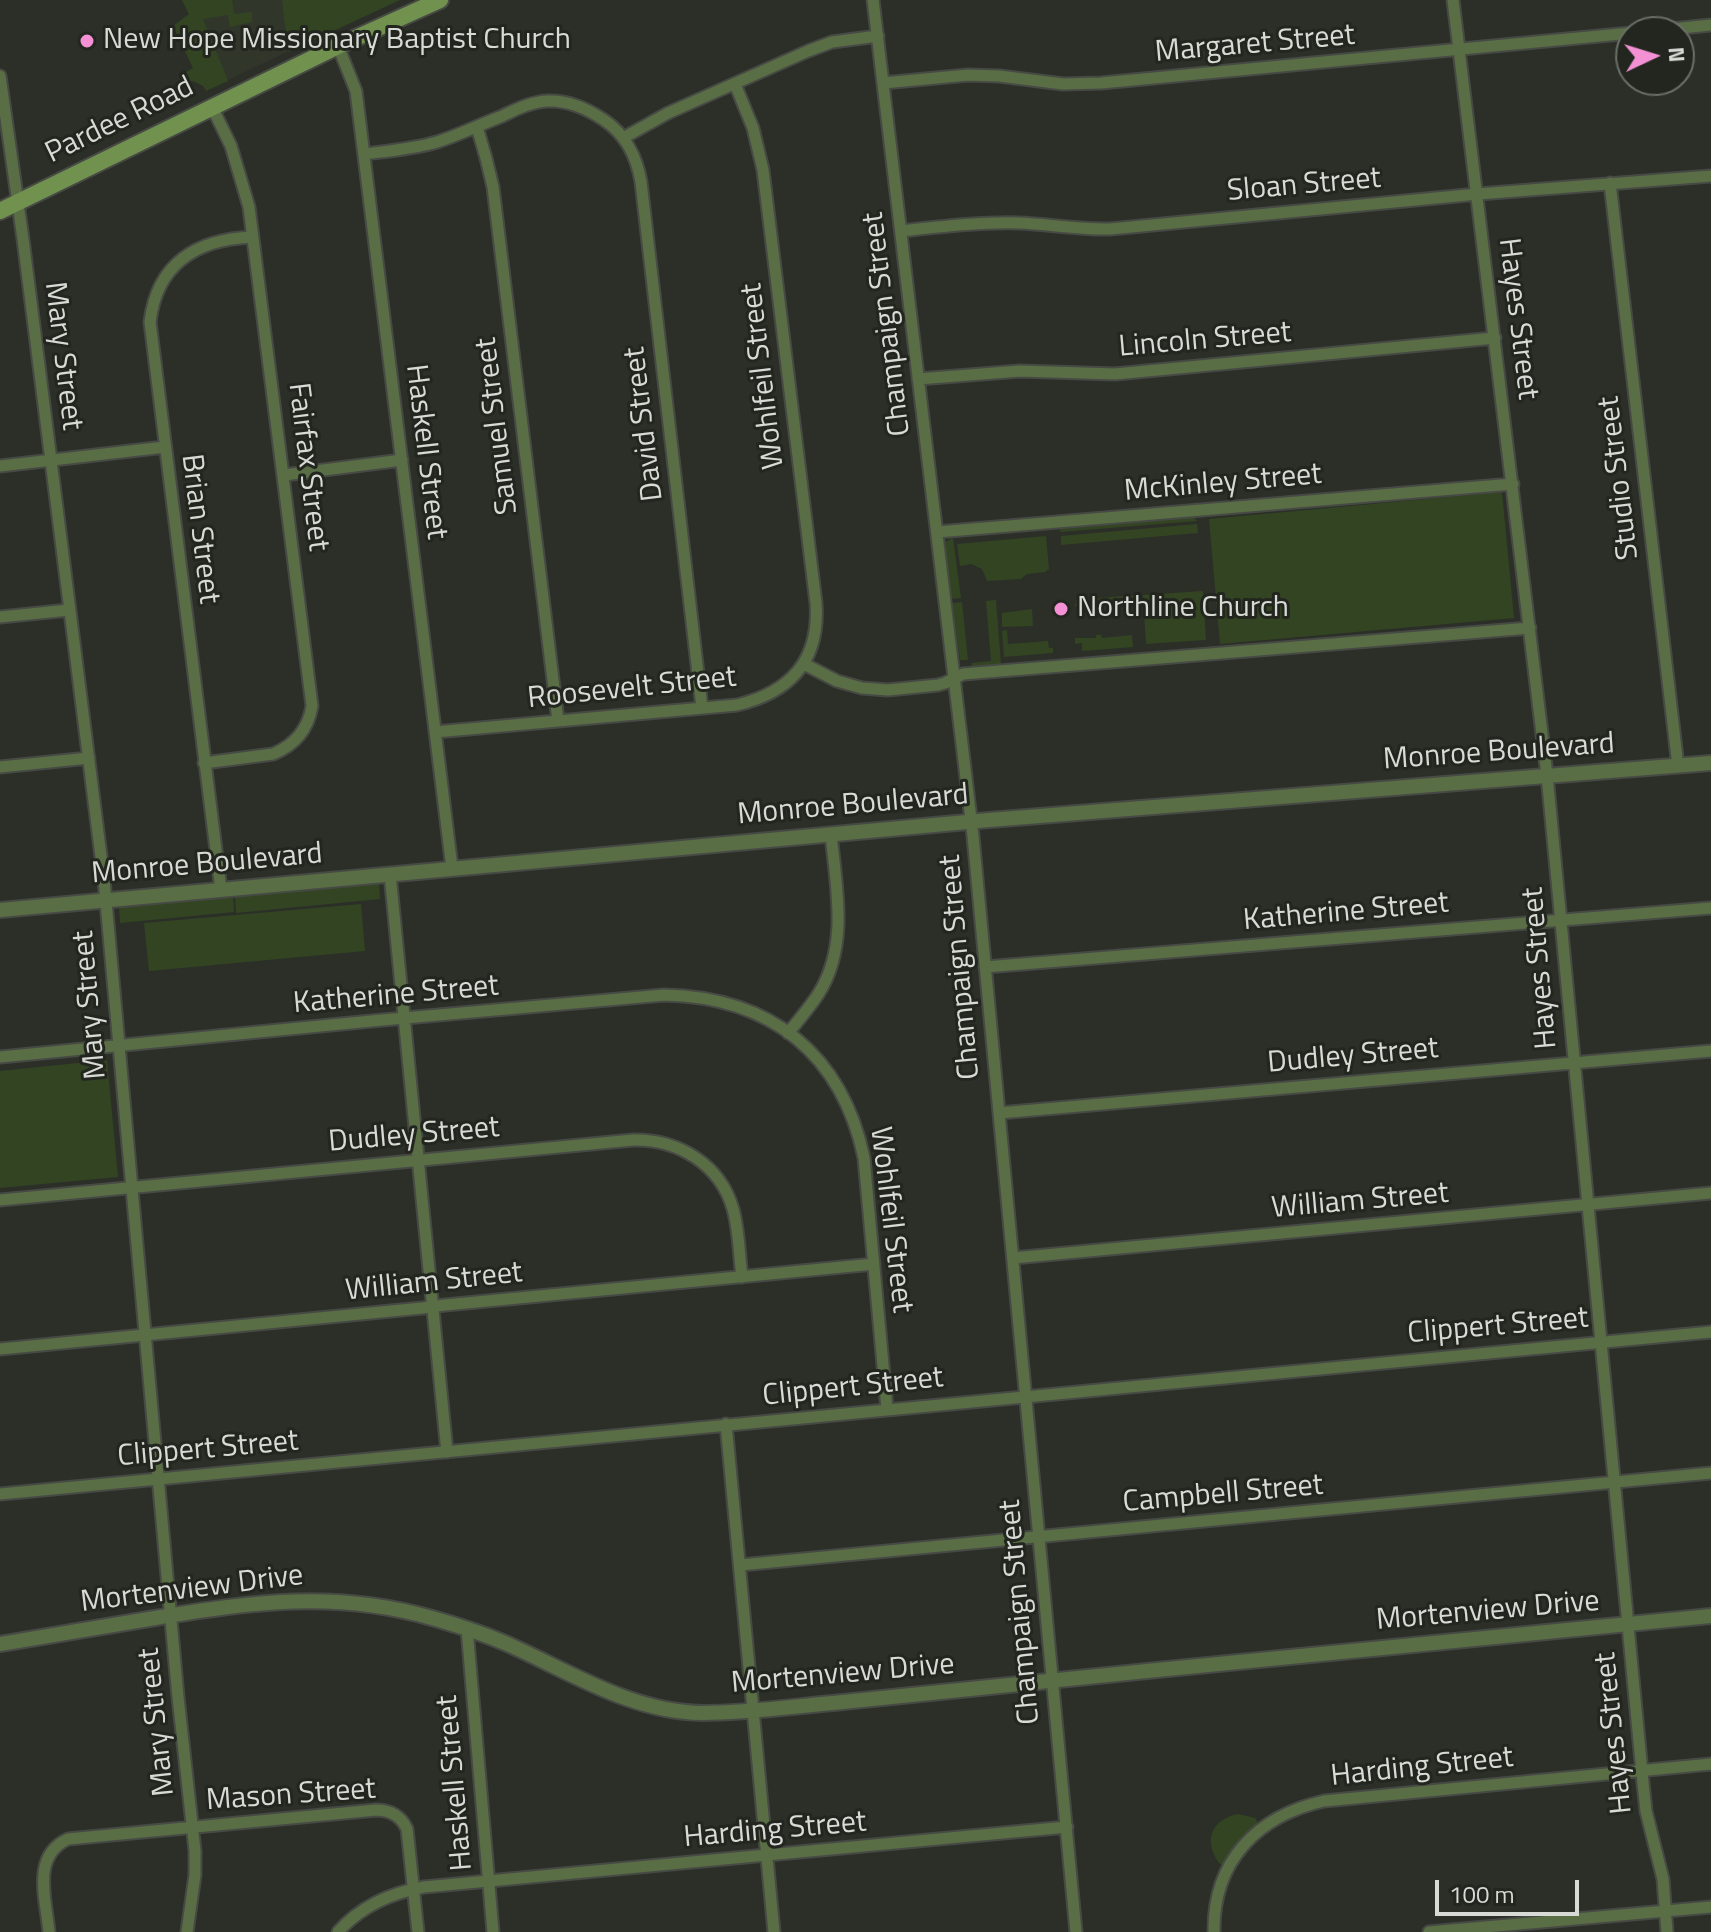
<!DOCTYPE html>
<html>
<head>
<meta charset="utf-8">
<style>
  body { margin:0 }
  #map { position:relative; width:1711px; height:1932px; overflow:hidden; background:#2b2f28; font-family:"Titillium Web",sans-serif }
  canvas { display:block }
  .north { position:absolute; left:1615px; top:16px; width:80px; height:80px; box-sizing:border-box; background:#22261f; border:2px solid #6a6e68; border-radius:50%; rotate:86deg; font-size:22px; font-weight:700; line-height:32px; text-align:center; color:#d7dad5 }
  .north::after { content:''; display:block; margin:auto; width:28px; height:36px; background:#f491d4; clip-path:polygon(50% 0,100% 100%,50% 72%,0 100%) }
  .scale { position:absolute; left:1435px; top:1880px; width:144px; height:36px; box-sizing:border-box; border:4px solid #d7dad5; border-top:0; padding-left:10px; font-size:24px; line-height:28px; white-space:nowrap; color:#d7dad5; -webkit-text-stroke:6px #22261f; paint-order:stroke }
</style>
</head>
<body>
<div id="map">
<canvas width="1711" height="1932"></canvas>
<div class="north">N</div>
<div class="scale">100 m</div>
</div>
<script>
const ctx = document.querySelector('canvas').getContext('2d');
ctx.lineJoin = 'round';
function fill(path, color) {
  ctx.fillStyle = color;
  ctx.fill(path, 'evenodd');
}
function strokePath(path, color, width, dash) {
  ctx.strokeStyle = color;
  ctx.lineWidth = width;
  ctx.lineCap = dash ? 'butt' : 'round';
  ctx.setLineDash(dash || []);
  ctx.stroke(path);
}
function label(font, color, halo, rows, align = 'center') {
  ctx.font = font + ' "Titillium Web",sans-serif';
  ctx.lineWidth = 6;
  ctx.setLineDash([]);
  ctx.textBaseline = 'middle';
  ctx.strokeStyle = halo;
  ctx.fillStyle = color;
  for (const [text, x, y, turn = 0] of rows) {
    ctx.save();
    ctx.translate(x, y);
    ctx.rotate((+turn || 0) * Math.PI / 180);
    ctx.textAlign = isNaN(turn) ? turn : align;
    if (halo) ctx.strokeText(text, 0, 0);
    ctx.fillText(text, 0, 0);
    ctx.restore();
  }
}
fill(new Path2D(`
  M195,0H289L295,48L207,90Z`), '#30372a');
fill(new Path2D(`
  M182,0H232L234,14L252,12V22L230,27L228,15L203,19L228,81L206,91L203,86L193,81L184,84L181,75L193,68L173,26L189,14Z
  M282,0H400L288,52Z
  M1502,492L1514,618L1220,644L1209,519Z
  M1194,517L1197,521L1060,532V530L1062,529Z
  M1197,524L1198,533L1061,545V536Z
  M1046,536L1049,569L1045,572L1027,574L1021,579L987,581L982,569L971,564L960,566L957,544Z
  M953,538L961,598L951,599L945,542Z
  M1203,591L1206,640L1146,644L1143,595Z
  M1136,595L1137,605L1125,606L1124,603L1112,604L1111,607H1107L1106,604L1093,606V608L1088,609L1086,606L1075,607L1076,600Z
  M996,600L1001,664L972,666L971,663L991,661L986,601Z
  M962,602L968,660H960L952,603Z
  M1032,609L1033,626L1002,627V613Z
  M1007,630L1008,644L1048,641L1049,648H1053V653L1004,657L1002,631Z
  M1096,635H1101L1102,638L1132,635L1133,647L1082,651V643L1075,644V638H1096Z
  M379,883L380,899L236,913L235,895Z
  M233,896L234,912L120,923L119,906Z
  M361,904L365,951L149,971L144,923Z
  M107,1060L118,1177L0,1188V1071Z
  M1238,1814L1255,1818L1257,1821V1824L1244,1836L1224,1864H1220C1203,1842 1210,1820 1238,1814Z`), '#342');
const minor = new Path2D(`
  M873,0L973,836L1076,1932
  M1453,0L1547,775L1643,1783L1646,1811L1663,1879L1667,1932
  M1642,32L1711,25
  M338,46L356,91L452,868
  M0,76L23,239L104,880L178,1697L195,1851V1875L187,1932
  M883,83L968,75L999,76L1063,84L1101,83L1631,33
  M477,127L486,158L493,187L558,721
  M623,138L668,113L808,51L832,42L878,36
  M364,154C388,151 414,149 437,142C459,135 479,125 500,117C515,110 530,102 547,101C567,100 588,109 604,120C625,134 637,157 641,182L702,708
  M1610,183L1678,766
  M901,231C939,227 979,222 1018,223C1049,224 1079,230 1110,229L1478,194L1711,176
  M918,379L1020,371L1115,374L1495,338
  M0,466L165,447
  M284,475L402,460
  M937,532L1513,484
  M0,617L69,610
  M804,664L837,681L862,688L888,690L938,685L945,683L963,674L1530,628
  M435,732L737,705C791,692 820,660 816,603L763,170L753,128L735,84
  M204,763L273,754C295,745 308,730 312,706L249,207L231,146L212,107
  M0,767L89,758
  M390,874L447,1452
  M221,890L150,322C157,263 197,239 253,237
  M985,967L1711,908
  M788,1033C799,1020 810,1007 819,993C849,945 836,886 831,834
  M0,1057L382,1020L664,995C771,997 842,1054 864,1158L887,1409
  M999,1113L1711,1051
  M0,1200L633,1140C678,1139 720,1164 733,1209C739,1230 739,1254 742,1277
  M1013,1258L1711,1193
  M0,1349L422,1308L445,1305L874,1264
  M726,1424L774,1932
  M0,1494L1711,1332
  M740,1565L1711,1473
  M467,1629L493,1932
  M49,1932C46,1899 31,1856 68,1839L376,1810C391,1810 401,1816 407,1829L418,1932
  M338,1932C361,1906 390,1893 424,1887L1067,1827
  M1214,1932C1213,1861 1257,1816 1324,1801L1711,1764
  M1429,1932L1711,1907`);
const tertiary = new Path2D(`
  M0,910L989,820L1711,763
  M0,1644C52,1635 103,1627 155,1618C252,1602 335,1590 432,1618C460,1626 488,1635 514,1647C575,1675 634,1712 702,1713C746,1713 789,1707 833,1703C911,1695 989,1687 1068,1679C1282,1657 1496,1637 1711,1616`);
const secondary = new Path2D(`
  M0,211L338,46L440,0`);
strokePath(minor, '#474a44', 15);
strokePath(tertiary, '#474a44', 18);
strokePath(secondary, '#474a44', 20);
strokePath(minor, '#596e45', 11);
strokePath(tertiary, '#596e45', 14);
strokePath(secondary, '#71924f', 16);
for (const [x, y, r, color] of [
  [87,41,8,"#f491d4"],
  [1061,609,8,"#f491d4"]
]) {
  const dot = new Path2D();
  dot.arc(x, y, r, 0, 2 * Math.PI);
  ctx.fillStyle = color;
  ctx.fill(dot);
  strokePath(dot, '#22261f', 3);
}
label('30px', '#d7dad5', '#22261f', [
  ["New Hope Missionary Baptist Church",103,41],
  ["Northline Church",1077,609]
], 'left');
label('30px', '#d7dad5', '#22261f', [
  ["Margaret Street",1255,45,-5],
  ["Pardee Road",120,121,-26],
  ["Sloan Street",1304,186,-5],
  ["Hayes Street",1517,319,83],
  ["Champaign Street",888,324,-97],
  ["Lincoln Street",1205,341,-5],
  ["Mary Street",62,356,83],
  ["Wohlfeil Street",764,376,-97],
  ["David Street",645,424,-97],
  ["Samuel Street",498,426,-97],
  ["Haskell Street",425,452,83],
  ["Fairfax Street",307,467,83],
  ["Studio Street",1620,478,-97],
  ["McKinley Street",1223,484,-5],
  ["Brian Street",199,529,83],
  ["Roosevelt Street",632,689,-6],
  ["Monroe Boulevard",1499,753,-4],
  ["Monroe Boulevard",853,806,-5],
  ["Monroe Boulevard",207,865,-5],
  ["Katherine Street",1346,913,-5],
  ["Champaign Street",961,967,-95],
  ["Hayes Street",1541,968,-95],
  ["Katherine Street",396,996,-5],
  ["Mary Street",91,1005,-95],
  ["Dudley Street",1353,1057,-5],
  ["Dudley Street",414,1136,-5],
  ["William Street",1360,1202,-5],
  ["Wohlfeil Street",890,1220,83],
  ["William Street",434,1283,-6],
  ["Clippert Street",1498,1327,-5],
  ["Clippert Street",853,1388,-6],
  ["Clippert Street",208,1450,-5],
  ["Campbell Street",1223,1495,-5],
  ["Mortenview Drive",192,1590,-7],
  ["Champaign Street",1021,1612,-95],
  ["Mortenview Drive",1488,1612,-5],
  ["Mortenview Drive",843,1675,-5],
  ["Mary Street",158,1722,-96],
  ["Hayes Street",1615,1733,-96],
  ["Harding Street",1422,1768,-6],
  ["Haskell Street",456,1783,-95],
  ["Mason Street",291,1796,-4],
  ["Harding Street",775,1831,-5]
]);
</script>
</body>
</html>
